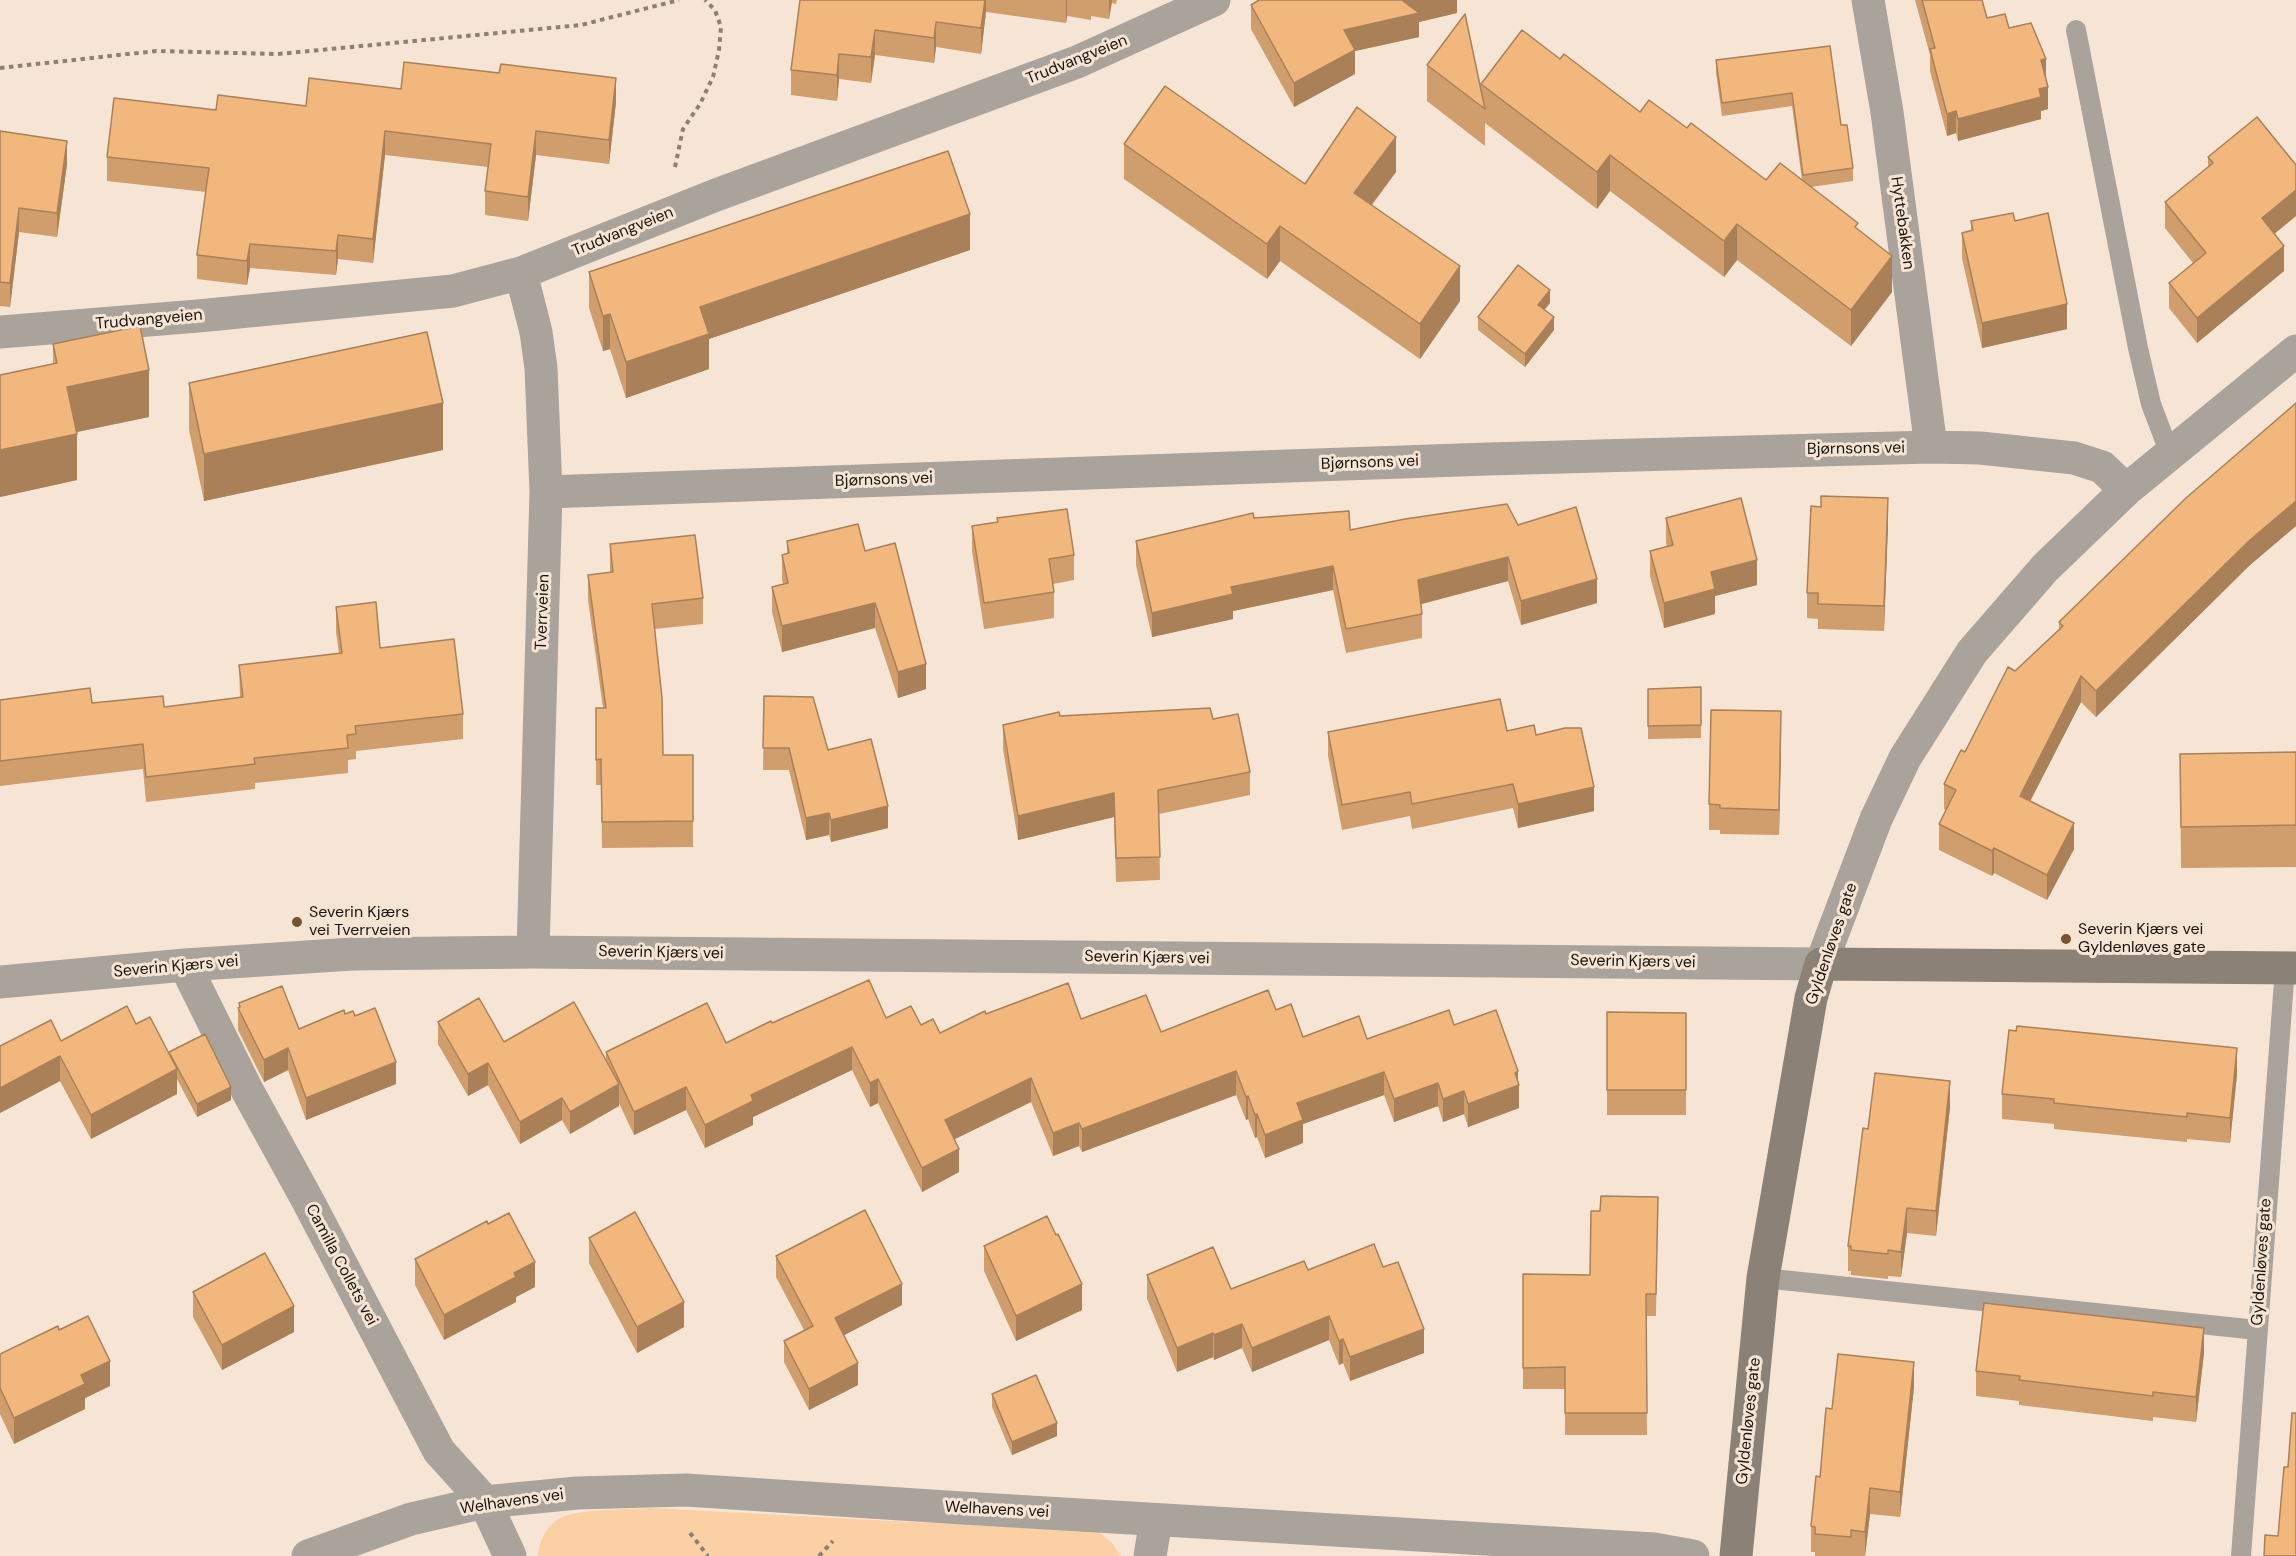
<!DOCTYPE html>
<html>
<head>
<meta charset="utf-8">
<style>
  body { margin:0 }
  canvas { display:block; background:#f6e5d5 }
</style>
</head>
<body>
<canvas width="2296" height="1556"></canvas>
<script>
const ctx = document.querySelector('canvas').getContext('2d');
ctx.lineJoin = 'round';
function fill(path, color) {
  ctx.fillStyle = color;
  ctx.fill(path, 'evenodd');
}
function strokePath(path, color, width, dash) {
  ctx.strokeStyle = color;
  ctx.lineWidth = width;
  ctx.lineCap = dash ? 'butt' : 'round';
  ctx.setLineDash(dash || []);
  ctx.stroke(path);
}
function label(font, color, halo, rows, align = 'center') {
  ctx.font = font + ' "DM Sans",sans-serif';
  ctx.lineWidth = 6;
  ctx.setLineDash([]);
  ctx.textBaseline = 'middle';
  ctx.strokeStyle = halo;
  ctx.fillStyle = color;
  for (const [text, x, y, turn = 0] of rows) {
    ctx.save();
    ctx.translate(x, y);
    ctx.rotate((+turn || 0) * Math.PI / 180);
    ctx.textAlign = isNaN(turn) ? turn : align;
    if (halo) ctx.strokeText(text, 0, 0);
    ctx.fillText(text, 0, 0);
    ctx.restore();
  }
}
fill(new Path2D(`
  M651,1508L1099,1532L1111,1542L1121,1556H538C539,1542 545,1528 557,1520C573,1508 629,1510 651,1508Z`), '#fcd0a5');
strokePath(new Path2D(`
  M0,68L156,51L278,54L581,25L679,0
  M675,167L683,129L700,104L713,77L719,50L721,27L715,10L705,0
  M690,1533L708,1556
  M819,1556L833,1541`), '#8c8075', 4, [4.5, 4.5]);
strokePath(new Path2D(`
  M2076,30L2138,348L2151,404L2170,454
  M1763,1278L2257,1330
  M2241,1556L2285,968`), '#aaa39c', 20);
strokePath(new Path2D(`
  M1868,0L1887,112L1931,447
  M521,273L536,332L541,368L546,492L533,952
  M0,332L198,316L453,291L521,273L716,195L1077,62L1214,0
  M546,492L1488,459L1931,447L1980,448L2074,458L2102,467L2126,490
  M185,965L247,1090L308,1201L439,1451L485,1502L510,1556
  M0,982L185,965L352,954L533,952L1821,964L1876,819L1905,758L1972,652L2045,568L2126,490L2296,351
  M308,1556L411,1519L485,1502L577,1493L686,1490L962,1508L1654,1549L1693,1556
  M1150,1556L1156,1520`), '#aaa39c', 33);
strokePath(new Path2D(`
  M1736,1556L1763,1278L1811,998L1821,964L2296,968`), '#8b8177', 33);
fill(new Path2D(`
  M800,0H1117L1116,4L1112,3L1109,19L1091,16V20L1067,16L1066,23L986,12L981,54L936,47L934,63L875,55L871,83L839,79L837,101L791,95V70Z
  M1457,0V13L1419,22V37L1355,51V74L1294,107L1251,29V5Z
  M1915,0H1982L1987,18L2009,28L2046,79L2048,109L2041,111V119L1958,141L1956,133L1947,136L1930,71V55Z
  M1830,46L1841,125L1853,168V181L1811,187L1858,229L1892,292L1851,346L1737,260L1724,277L1610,191L1597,209L1485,123V146L1427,101V65L1481,92V84L1560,59L1640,112L1687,128L1766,180H1802L1792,106L1722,116L1716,73V60Z
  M401,89L616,102L609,164L536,155L528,221L485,215V191L488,167L385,155L373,263L338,259L336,275L250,268L247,285L197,279V255L206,192L107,181V157L216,110L306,106Z
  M0,131L67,164L57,237L19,232L10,307L0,306Z
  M1124,144L1305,184L1396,172L1372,205L1460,301L1420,359L1280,261L1267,279L1124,179Z
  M2208,157L2296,165V216L2274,234L2284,271L2197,343L2169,308V283L2193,263L2165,228V202L2208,167Z
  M1971,221H2015L2067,329L1982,348L1962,258V233L1971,231Z
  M970,250L709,339V369L626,398L610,349L603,351L589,308V272Z
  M1550,303L1544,310L1554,330L1525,367L1478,330V317Z
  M53,344L149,417L77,432V480L0,497V375L53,364Z
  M189,383L443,450L204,501L189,430Z
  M2296,403V526L2250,565L2096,717L2081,702L2030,801L2074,849L2047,900L1994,873L1992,876L1939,850V824L1946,810L1944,809V784L2015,671L2059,629V622Z
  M997,518L1074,555V580L1053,584L1054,592V618L984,629L972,551V526L997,522Z
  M1254,518L1350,530L1518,525L1597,603L1521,625L1508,581L1421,604L1422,614V638L1346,653L1333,590L1233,611V619L1152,637L1136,565V541Z
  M1666,518L1757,585L1715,596V614L1664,628L1650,576V551L1667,547L1666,543Z
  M1888,524L1884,631L1818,629V619L1807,618V593Z
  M787,541L865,551L926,689L898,698L875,628L782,652L772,612V587L783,584L782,580V555L787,554Z
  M610,544L703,598V624L655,629L663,755H693V847L602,848L601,785H596V708H603L588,600V575L610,573Z
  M336,607L380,648L463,714V739L356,751V759L348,760V773L255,783V789L146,802L143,769L0,786V700L164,707L240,698L239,665L339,653L336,632Z
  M1701,687V738L1648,739V689Z
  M764,696L828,750L888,828L831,842L829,835L806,840L789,770H763Z
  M1060,716L1213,719L1250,772V795L1159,814L1160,880L1116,882L1114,817L1018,840L1003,749V725Z
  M1507,731L1536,735L1594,811L1518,828L1513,808L1412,829L1410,816L1342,830L1328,756V732Z
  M1781,736L1779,835L1720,834V830H1709V804Z
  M2296,752V867L2181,868L2180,754Z
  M239,1003L299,1029L345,1014L355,1016L396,1084L306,1120L288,1070L264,1082L238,1030V1008L239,1007Z
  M1276,1010L1303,1037L1367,1039L1454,1025L1518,1081L1519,1108L1468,1127L1464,1114L1443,1122L1438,1106L1394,1122L1384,1095L1303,1124V1143L1265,1158L1257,1137L1255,1138L1248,1119L1246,1120L1236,1095L1082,1152L1079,1146L1053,1156L1031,1102L954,1139L959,1172L922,1192L878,1103L870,1107L852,1070L753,1117V1125L705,1148L686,1110L634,1135L619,1103V1106L570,1134L562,1120L520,1144L488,1085L468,1096L438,1044V1022L504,1042L606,1060V1052L726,1043L772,1023L886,1018L921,1025L940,1033L986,1014L1081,1019L1161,1032Z
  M1607,1012L1686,1013V1115H1607Z
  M136,1024L169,1054V1052L231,1100L197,1117L177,1079V1094L91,1139L60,1081L0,1113V1046L61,1041Z
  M2237,1074L2230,1143L2187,1139V1142L2054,1129V1124L2002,1119V1094Z
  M1950,1107L1936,1236L1907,1233L1901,1277L1888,1276V1279L1851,1275V1271H1848V1246Z
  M1658,1197L1656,1316H1646L1647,1435H1565V1389H1523V1274L1590,1275L1600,1211Z
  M488,1224L535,1287L516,1297V1302L444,1340L415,1285V1259Z
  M589,1238L684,1327L637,1353L589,1263Z
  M984,1246L1082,1310L1016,1341L984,1271Z
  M776,1256L902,1305L844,1335L858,1385L809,1410L784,1362V1341L804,1330L776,1277Z
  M1383,1267L1424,1353L1350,1381L1343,1363L1339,1365L1329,1340L1252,1372L1242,1348L1214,1360L1213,1357L1177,1372L1147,1299V1275L1231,1289L1308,1270Z
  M193,1292L294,1332L222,1370L193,1317Z
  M59,1330L110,1386L85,1398V1409L14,1444L0,1414V1354Z
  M2204,1353L2196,1422L2153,1417V1421L2019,1405V1401L1976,1396V1371Z
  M1914,1387L1900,1517L1870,1514L1865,1556H1815V1552H1811V1526L1832,1409Z
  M992,1394L1057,1436L1012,1455L992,1407Z`), '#d09d6c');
fill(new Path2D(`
  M985,0H986V12L981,54V28Z
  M1066,0H1067V16L1066,23Z
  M1109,0H1112L1109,19Z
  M1407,0H1457V13L1419,22V37L1355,51V74L1294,107V83L1344,30L1403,1Z
  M936,22V47L934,63V38Z
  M875,30V55L871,83V57Z
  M839,54V79L837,101V75Z
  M2046,59V81L2041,60Z
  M616,78V102L609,164V140Z
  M2048,87V109L2041,111V119L1958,141V119L2039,89Z
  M1956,111V133L1947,136V114Z
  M385,131V155L373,263V239Z
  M536,131V155L528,221V197Z
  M1396,137V172L1354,228V193Z
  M67,141V164L57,237V213Z
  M1610,155V191L1597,209V172Z
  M2296,190V216L2262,244V218Z
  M19,208V232L10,307V283Z
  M970,214V250L709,339V369L626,398V362L700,307Z
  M1737,224V260L1724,277V241Z
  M1280,226V261L1267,279V244Z
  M338,235V259L336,275V251Z
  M250,244V268L247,285V261Z
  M2284,246V271L2197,343V318Z
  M1892,256V292L1851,346V310Z
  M1460,266V301L1420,359V324Z
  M1550,290V303L1538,318V305Z
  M2067,304V329L1982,348V323Z
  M610,314V349L603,351V316Z
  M1554,317V330L1525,367V354Z
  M149,370V417L67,434V387Z
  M443,403V450L204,501V454Z
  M77,434V480L0,497V450Z
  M1888,498V524L1884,631V606Z
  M2296,501V526L2250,565L2096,717V691L2250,540Z
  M1508,557V581L1418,605V580Z
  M1757,560V585L1715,596V614L1664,628V603L1711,572Z
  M1333,566V590L1233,611V619L1152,637V613L1231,587Z
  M1597,579V603L1521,625V601Z
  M875,603V628L782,652V626Z
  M926,664V689L898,698V672Z
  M2081,676V702L2020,821V796Z
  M1781,711V736L1779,835V810Z
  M1594,787V811L1518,828V804Z
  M1114,793V817L1018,840V816Z
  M888,806V828L831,842V820Z
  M829,813V835L806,840V818Z
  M2074,823V849L2047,900V875Z
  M1994,848V873L1992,876V851Z
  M852,1047V1070L753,1117V1125L705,1148V1125L751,1095Z
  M288,1048V1070L264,1082V1060Z
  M2237,1048V1074L2230,1143V1118Z
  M60,1056V1081L0,1113V1088Z
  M396,1062V1084L306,1120V1098Z
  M488,1063V1085L468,1096V1074Z
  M177,1069V1094L91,1139V1115Z
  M1236,1071V1095L1082,1152V1129Z
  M1518,1071V1086L1519,1085V1108L1468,1127V1104Z
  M1384,1072V1095L1303,1124V1143L1265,1158V1135L1297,1103Z
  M1031,1078V1102L945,1144V1120Z
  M878,1079V1103L870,1107V1083Z
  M1950,1081V1107L1936,1236V1211Z
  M1438,1083V1106L1394,1122V1099Z
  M619,1084V1106L570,1134V1112Z
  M231,1087V1100L197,1117V1104Z
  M686,1087V1110L634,1135V1112Z
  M1464,1091V1114L1443,1122V1099Z
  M1248,1096V1119L1246,1120V1097Z
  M562,1098V1120L520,1144V1122Z
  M1257,1114V1137L1255,1138V1115Z
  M1079,1123V1146L1053,1156V1133Z
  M959,1149V1172L922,1192V1168Z
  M1907,1208V1233L1901,1277V1252Z
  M535,1262V1287L516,1297V1302L444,1340V1315L514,1273Z
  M902,1284V1305L835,1340V1318Z
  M1082,1284V1310L1016,1341V1316Z
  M684,1302V1327L637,1353V1327Z
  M294,1306V1332L222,1370V1345Z
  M1329,1316V1340L1252,1372V1348Z
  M1242,1324V1348L1214,1360V1335Z
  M2204,1328V1353L2196,1422V1397Z
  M1424,1329V1353L1350,1381V1357Z
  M1213,1333V1357L1177,1372V1348Z
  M1343,1339V1363L1339,1365V1341Z
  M110,1361V1386L85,1398V1409L14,1444V1418L81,1375Z
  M1914,1362V1387L1900,1517V1492Z
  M858,1363V1385L809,1410V1389Z
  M1057,1423V1436L1012,1455V1442Z
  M1870,1488V1514L1865,1556V1532Z`), '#a98058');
const building = new Path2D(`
  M800,0H985L981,28L936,22L934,38L875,30L871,57L839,54L837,75L791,70Z
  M1259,0H1407L1403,1L1419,13L1344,30L1355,50L1294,83L1251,5Z
  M1922,0H1982L1987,18L2005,14L2009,28L2031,23L2046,59L2041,60L2048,87L2039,89L2041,97L1958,119L1956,111L1947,114L1930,49L1935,48Z
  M1465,14L1485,109L1427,65Z
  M1522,30L1560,59L1564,54L1640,112L1649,100L1687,128L1691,123L1766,180L1780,163L1858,223L1855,227L1892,256L1851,310L1737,224L1724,241L1610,155L1597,172L1481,84Z
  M1830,46L1841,125H1847L1853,168L1803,175L1792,93L1722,103L1716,60Z
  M404,62L499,73L501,64L616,78L609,140L536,131L528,197L485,191L491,144L385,131L373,239L338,235L336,251L250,244L247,261L197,255L209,168L107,157L114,98L216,110L218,95L306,106L309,78L401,89Z
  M1165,86L1305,184L1357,107L1396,137L1354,193L1460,266L1420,324L1280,226L1267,244L1124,144Z
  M2257,117L2296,165V190L2262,218L2284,246L2197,318L2169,283L2206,253L2165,202L2213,163L2208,157Z
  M0,131L67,141L57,213L19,208L10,283L0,282Z
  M948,151L970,214L700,307L709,334L626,362L610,314L603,316L589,272Z
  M2013,213L2015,221L2048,213L2067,304L1982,323L1962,233L1973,230L1971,221Z
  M1518,265L1550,290L1538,305L1554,317L1525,354L1478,317Z
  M140,326L149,370L67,387L77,434L0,450V375L57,363L53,344Z
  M427,332L443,403L204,454L189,383Z
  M2296,403V501L2250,540L2096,691L2081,676L2020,796L2074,823L2047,875L1994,848L1992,851L1939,824L1956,790L1944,784L1961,750L1965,752L2008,667L2015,671L2063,626L2059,622L2186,498Z
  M1821,496L1888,498L1884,606L1818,604V593H1807L1811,506L1821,507Z
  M1741,498L1757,560L1711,572L1715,589L1664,603L1650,551L1673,545L1666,518Z
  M1507,504L1518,525L1576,507L1597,579L1521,601L1508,557L1418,580L1422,614L1346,629L1333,566L1231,587L1233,594L1152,613L1136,541L1253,513L1254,518L1349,511L1350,530L1405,519Z
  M1067,509L1074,555L1049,559L1054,592L984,603L972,526L998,522L997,518Z
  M858,524L865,551L895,543L926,664L898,672L875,603L782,626L772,587L788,583L782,555L789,553L787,541Z
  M695,535L703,598L652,604L662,698L663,755H693V821L602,822L601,759L596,760V708H606L588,575L613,572L610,544Z
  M376,602L380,648L454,639L463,714L355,726L356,734L347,735L348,748L254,758L255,764L146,777L143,744L0,761V700L90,688L92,703L163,696L164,707L243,697L239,665L342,653L336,607Z
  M1701,687V725L1648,726V689Z
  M764,696L813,697L828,750L871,739L888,806L831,820L829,813L806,818L789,748H763Z
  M1500,699L1507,731L1534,725L1536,735L1565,728H1581L1594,787L1518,804L1513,784L1412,804L1410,792L1342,805L1328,732Z
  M1210,708L1213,719L1238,714L1250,772L1158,790L1160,857L1116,858L1114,793L1018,816L1003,725L1059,712L1060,716Z
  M1711,710L1781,711L1779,810L1720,808V805L1709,804Z
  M2296,752V825L2181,827L2180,754Z
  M869,980L886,1018L911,1006L921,1025L933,1019L940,1033L985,1011L986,1014L1068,983L1081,1019L1146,995L1161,1032L1268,990L1276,1010L1291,1004L1303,1037L1359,1016L1367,1039L1449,1010L1454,1025L1496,1010L1518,1071L1515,1073L1519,1085L1468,1104L1464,1091L1443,1099L1438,1083L1394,1099L1384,1072L1297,1103L1303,1120L1265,1135L1257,1114L1255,1115L1248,1096L1246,1097L1236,1071L1082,1129L1079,1123L1053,1133L1031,1078L945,1120L959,1149L922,1168L878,1079L870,1083L852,1047L751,1095L753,1101L705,1125L686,1087L634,1112L606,1052L707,1003L726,1043L771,1021L772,1023Z
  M282,986L299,1029L344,1010L345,1014L353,1011L355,1016L375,1008L396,1062L306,1098L288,1048L264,1060L238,1008L240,1007L239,1003Z
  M479,998L504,1042L574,1002L619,1084L570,1112L562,1098L520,1122L488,1063L468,1074L438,1022Z
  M127,1006L136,1024L150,1017L177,1069L91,1115L60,1056L0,1088V1046L51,1020L61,1041Z
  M1607,1012L1686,1013V1090H1607Z
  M2017,1026L2237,1048L2230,1118L2187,1113V1117L2054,1103V1099L2002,1094L2009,1030L2016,1031Z
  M205,1034L231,1087L197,1104L169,1052Z
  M1875,1073L1950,1081L1936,1211L1907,1208L1901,1252L1888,1250V1254L1851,1250V1246H1848L1863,1128L1868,1129Z
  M1601,1196L1658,1197L1656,1294H1646L1647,1413H1565V1367L1523,1368V1274L1590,1275L1591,1211H1600Z
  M865,1210L902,1284L835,1318L858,1363L809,1389L784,1341L813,1326L776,1256Z
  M635,1212L684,1302L637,1327L589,1238Z
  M509,1213L535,1262L514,1273L516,1277L444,1315L415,1259L487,1221L488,1224Z
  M1047,1216L1056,1235L1058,1234L1082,1284L1016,1316L984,1246Z
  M1374,1244L1383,1267L1398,1262L1424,1329L1350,1357L1343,1339L1339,1341L1329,1316L1252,1348L1242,1324L1214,1335L1213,1333L1177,1348L1147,1275L1213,1247L1231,1289L1304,1261L1308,1270Z
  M265,1253L294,1306L222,1345L193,1292Z
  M1984,1303L2204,1328L2196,1397L2153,1392V1396L2019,1380L2020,1376L1976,1371Z
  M88,1316L110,1361L81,1375L85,1384L14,1418L0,1388V1354L58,1326L59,1330Z
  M1838,1354L1914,1362L1900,1492L1870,1488L1865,1532L1851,1530V1537L1815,1534V1527L1811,1526L1816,1476L1820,1477L1826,1408L1832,1409Z
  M1036,1375L1057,1423L1012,1442L992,1394Z
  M2292,1413H2296V1556H2264L2265,1535L2278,1536L2284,1467H2288Z`);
fill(building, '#f2b77d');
strokePath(building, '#a98058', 1.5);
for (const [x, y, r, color] of [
  [297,922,6,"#78532e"],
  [2066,939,6,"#78532e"]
]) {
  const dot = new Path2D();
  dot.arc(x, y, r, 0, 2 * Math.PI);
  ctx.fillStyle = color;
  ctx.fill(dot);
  strokePath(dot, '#f6e5d5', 2);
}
label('16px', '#19130e', '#f6e5d5', [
  ["Trudvangveien",1077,60,-22],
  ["Hyttebakken",1902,223,82],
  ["Trudvangveien",623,232,-22],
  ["Trudvangveien",149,320,-5],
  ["Bjørnsons vei",1856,449,-1],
  ["Bjørnsons vei",1370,463,-2],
  ["Bjørnsons vei",884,480,-2],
  ["Tverrveien",543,612,-88],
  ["Gyldenløves gate",1832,944,-71],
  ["Severin Kjærs vei",661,953,1],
  ["Severin Kjærs vei",1147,958,1],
  ["Severin Kjærs vei",1633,962,1],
  ["Severin Kjærs vei",176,967,-5],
  ["Gyldenløves gate",2262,1262,-86],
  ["Camilla Collets vei",341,1265,62],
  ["Gyldenløves gate",1749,1421,-84],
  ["Welhavens vei",512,1502,-8],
  ["Welhavens vei",997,1510,3]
]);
label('16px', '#19130e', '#f6e5d5', [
  ["Severin Kjærs",309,913],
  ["vei Tverrveien",309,931],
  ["Severin Kjærs vei",2078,930],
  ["Gyldenløves gate",2078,948]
], 'left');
</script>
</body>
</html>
